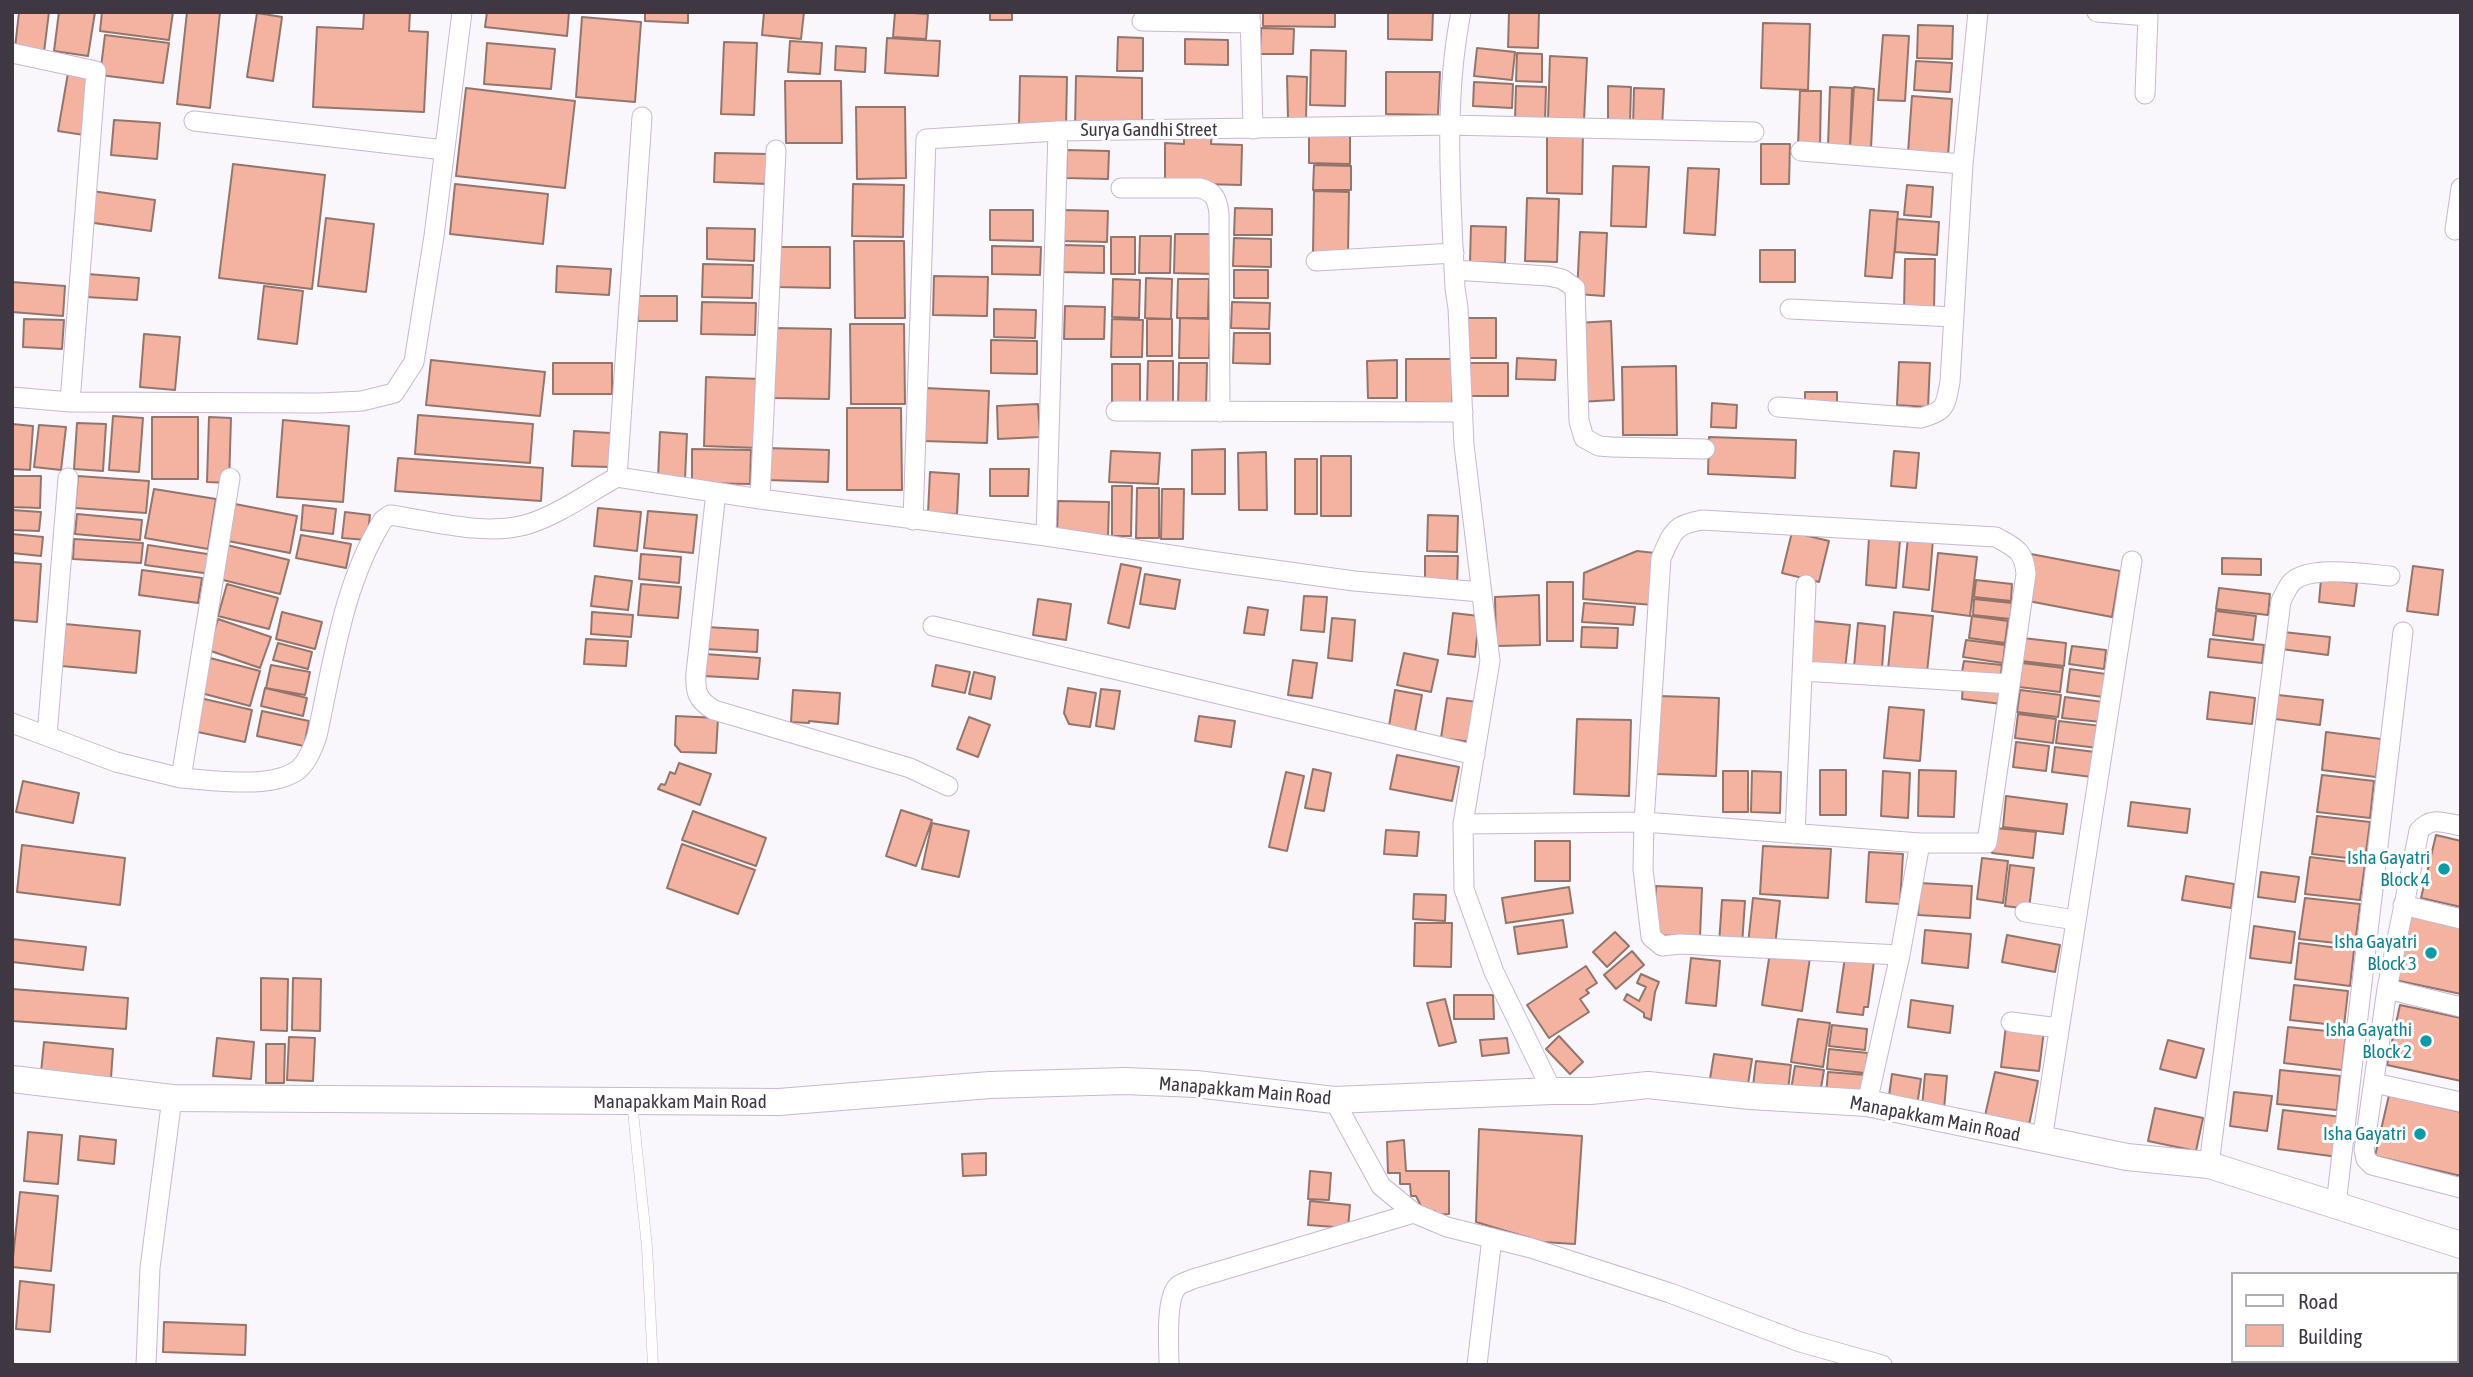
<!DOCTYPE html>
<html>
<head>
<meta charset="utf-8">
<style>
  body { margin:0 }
  #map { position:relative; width:2473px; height:1377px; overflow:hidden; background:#f9f6fc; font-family:"Asap Condensed",sans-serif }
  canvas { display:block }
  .frame { position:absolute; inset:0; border:14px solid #3f3843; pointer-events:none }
  .legend { position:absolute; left:2231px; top:1272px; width:228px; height:91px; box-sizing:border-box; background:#fff; border:2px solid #b2afb4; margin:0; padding:9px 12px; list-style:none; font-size:21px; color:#3f3843 }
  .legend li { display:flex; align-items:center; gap:14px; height:35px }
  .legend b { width:35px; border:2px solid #b2afb4 }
</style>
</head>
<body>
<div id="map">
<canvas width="2473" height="1377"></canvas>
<div class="frame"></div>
<ul class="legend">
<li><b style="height:9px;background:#fff"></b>Road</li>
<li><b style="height:19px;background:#f4b3a0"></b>Building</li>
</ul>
</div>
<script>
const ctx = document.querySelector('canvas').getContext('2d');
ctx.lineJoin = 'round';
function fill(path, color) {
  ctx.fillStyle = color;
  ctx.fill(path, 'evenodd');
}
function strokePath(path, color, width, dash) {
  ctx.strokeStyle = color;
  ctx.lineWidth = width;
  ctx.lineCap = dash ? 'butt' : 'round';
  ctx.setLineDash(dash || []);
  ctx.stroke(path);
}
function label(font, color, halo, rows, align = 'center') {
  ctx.font = font + ' "Asap Condensed",sans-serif';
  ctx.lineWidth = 6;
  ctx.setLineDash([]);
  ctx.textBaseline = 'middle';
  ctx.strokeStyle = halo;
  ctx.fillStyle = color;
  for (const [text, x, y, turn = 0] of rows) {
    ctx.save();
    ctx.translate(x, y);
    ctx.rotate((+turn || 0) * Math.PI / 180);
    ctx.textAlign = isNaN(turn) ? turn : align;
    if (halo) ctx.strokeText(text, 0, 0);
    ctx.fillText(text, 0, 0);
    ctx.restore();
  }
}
const building = new Path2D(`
  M19,12H49L44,52L15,48Z
  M59,12H95L88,56L54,51Z
  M102,12H173L169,40L100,31Z
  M187,12H220L210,108L177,104Z
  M364,12H410L409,31L428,32L424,112L313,107L317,27L363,29Z
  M487,12H569L567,36L485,27Z
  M645,12H688V23L645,21Z
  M764,12H804L801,39L762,35Z
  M895,12L928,14L926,39L893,37Z
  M990,12H1012V20H990Z
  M1263,12H1335V27L1263,26Z
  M1388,12H1433L1432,40L1388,39Z
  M1509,12H1539L1538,48L1508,47Z
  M257,13L282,17L273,81L247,77Z
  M582,17L641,22L635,102L576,97Z
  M1763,23L1810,24L1808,90L1761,88Z
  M1918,25L1953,26L1952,59L1917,58Z
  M1261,28L1294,29L1293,54H1260Z
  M105,35L169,43L163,83L100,75Z
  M1883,35L1909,36L1905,101L1878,100Z
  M1118,37L1143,38V71H1117Z
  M887,38L940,41L938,76L885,73Z
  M1185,39L1228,40V65L1185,64Z
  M790,41L822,43L820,74L788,72Z
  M724,42L757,43L754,115L721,114Z
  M487,43L555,49L551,89L484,84Z
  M836,46L866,48L865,72L835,70Z
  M1477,48L1515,52L1512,80L1474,76Z
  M1311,50L1346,51L1345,106L1310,105Z
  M1517,53L1542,54V82L1516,81Z
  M1550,56L1587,58L1584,120L1548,118Z
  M1916,61L1952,63L1950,92L1914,90Z
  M1386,72H1440L1438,115L1386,114Z
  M68,73L94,77L84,135L58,131Z
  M1020,76L1067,77L1066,126L1019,125Z
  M1076,76L1142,78V129L1075,128Z
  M1287,76L1307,77L1306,119H1288Z
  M785,81H841L842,143H786Z
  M1474,82L1513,84L1512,108L1473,106Z
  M1516,86L1546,87L1545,121L1515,120Z
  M1608,86L1631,87L1630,123H1608Z
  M1830,87L1852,88L1850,147L1828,146Z
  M1854,87L1874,89L1871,148L1850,147Z
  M466,88L575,101L565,188L456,176Z
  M1634,88L1664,89L1662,128L1633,127Z
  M1800,91H1821L1820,147H1798Z
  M1912,96L1952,99L1948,156L1908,153Z
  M856,107H905L906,178L857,179Z
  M114,120L160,123L157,159L111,155Z
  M1547,129H1583L1582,194L1547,193Z
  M1184,131H1212L1211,144L1242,145L1241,185L1165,183V143L1184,144Z
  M1309,132L1350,133V164L1309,163Z
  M1761,144H1790L1789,184H1761Z
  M1067,150L1109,151L1108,179L1066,178Z
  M715,153L769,154L768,184L714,182Z
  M233,164L325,175L312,289L219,278Z
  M1314,165L1351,166V190H1313Z
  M1613,166L1649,167L1646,227L1611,226Z
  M1688,168L1719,169L1715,235L1684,233Z
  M455,184L548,194L543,244L450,234Z
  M853,184L904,185L903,237L852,236Z
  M1907,185L1933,187L1931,217L1904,215Z
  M92,191L155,200L151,231L87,222Z
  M1314,191L1349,192L1348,253H1313Z
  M1527,198L1559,199L1557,262L1525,261Z
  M1235,208L1272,209V235H1234Z
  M990,210H1033V241L990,240Z
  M1063,210L1108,211L1107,242L1062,241Z
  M1870,210L1898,212L1892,278L1865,276Z
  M326,218L374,224L366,292L318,286Z
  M1897,219L1939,222L1937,255L1895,252Z
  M1471,226L1506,227L1505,263L1470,262Z
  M707,228L755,229L754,261L707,259Z
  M1580,232L1607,233L1604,296L1577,294Z
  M1175,234H1214L1213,274L1174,273Z
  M1140,236H1171L1170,273H1139Z
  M1111,237H1135V274H1111Z
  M1234,238L1271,239V267L1233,266Z
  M854,241H904L905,318H855Z
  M1061,245L1104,246V273L1060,272Z
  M992,246L1041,247L1040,275L992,274Z
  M777,247H830V288L776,287Z
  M1760,250H1795V282H1760Z
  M1905,259H1935L1934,310H1904Z
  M703,264L753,265L752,298L702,297Z
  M557,266L611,269L609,295L556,292Z
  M1234,270H1268V298H1234Z
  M87,274L139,278L137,300L86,297Z
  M934,276L988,277L987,316L933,315Z
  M1146,278L1172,279L1171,319L1145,318Z
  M1113,279L1140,280L1139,318L1112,317Z
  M1178,279H1209L1208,318H1177Z
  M12,282L65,286L63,316L12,312Z
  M264,286L303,291L297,344L258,339Z
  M638,296H677V321H638Z
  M702,302L756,303L755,335L701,334Z
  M1232,302L1270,303L1269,329L1231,328Z
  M1065,306L1105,307L1104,339H1064Z
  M994,309L1036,310L1035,338L994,337Z
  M1180,318L1210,319L1209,358H1179Z
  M1467,318H1496V358H1467Z
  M24,319L64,320L62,349L23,347Z
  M1112,319L1143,320L1142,357H1111Z
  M1147,319H1172V356H1147Z
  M1611,321L1614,400L1579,402L1577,323Z
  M850,324H904L905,404H851Z
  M774,328L831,329L829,399L773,398Z
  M1234,333H1270V364L1233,363Z
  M144,334L180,337L175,390L140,387Z
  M991,340L1037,341V374L991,373Z
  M1517,358L1556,360L1555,380L1516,379Z
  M1406,359H1453L1452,403L1406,402Z
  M431,360L545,372L540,416L426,405Z
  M1397,360V398H1368L1367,361Z
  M1148,361H1173V407L1147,406Z
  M1899,362L1930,363L1928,407L1897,405Z
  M553,363H612V394H553Z
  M1179,363H1207L1206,407H1178Z
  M1469,363H1508V396H1469Z
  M1112,364H1140V407L1112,406Z
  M1676,366L1677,435H1623L1622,367Z
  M706,377L760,379L759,448L704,446Z
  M925,388L989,391L987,443L923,441Z
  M1805,392H1837V407H1805Z
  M1712,403L1737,405L1736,428L1711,427Z
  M1038,404L1040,437L998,439L997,406Z
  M847,408H901L902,490H847Z
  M418,415L533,424L530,463L415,454Z
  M113,416L143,418L139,472L109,470Z
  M152,417H198V479H152Z
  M209,417L231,418L229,483L207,482Z
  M283,420L349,426L343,502L277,497Z
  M77,423L106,424L103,471L74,469Z
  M12,424L33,426L30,470L12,469Z
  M39,425L66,427L61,470L34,467Z
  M574,431L611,433L610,467L572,466Z
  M660,432L687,434L685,479L658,478Z
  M1709,437L1796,440L1795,478L1708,474Z
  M768,448L829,450L828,482L767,480Z
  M692,449L751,450L750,484L692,483Z
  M1225,449V494H1192V450Z
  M1111,451L1160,453L1158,484L1109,482Z
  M1894,451L1919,453L1916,488L1891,486Z
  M1266,452L1267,510H1239L1238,453Z
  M1321,456H1351V516H1321Z
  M398,458L543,468L541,501L395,491Z
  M1295,459H1317V514H1295Z
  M990,469H1029L1028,496H990Z
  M930,472L959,474L957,514L928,513Z
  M12,476H41L40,508L12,507Z
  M78,476L149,481L146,513L75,508Z
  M1112,486H1132L1131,536H1112Z
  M1137,488H1159V538H1136Z
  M154,489L216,499L208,549L145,538Z
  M1162,489H1184L1183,539H1161Z
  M1058,501L1109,502L1108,536L1057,534Z
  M235,504L297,516L290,553L228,541Z
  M303,505L336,509L333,534L301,530Z
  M598,508L641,512L637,551L594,546Z
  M12,510L41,512L39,531L12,530Z
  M648,511L697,515L693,553L644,548Z
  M345,512L370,515L367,540L342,538Z
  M77,514L142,520L140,540L75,534Z
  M1428,515L1458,516L1457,552L1427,551Z
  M1792,532L1829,541L1819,582L1782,573Z
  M12,534L43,537L41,556L12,553Z
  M301,535L351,544L346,568L296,558Z
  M1908,537L1933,539L1929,590L1903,587Z
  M1869,538L1900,540L1896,588L1866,585Z
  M74,539L143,543L141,563L73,559Z
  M148,545L214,555L211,574L145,565Z
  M227,545L289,560L280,594L219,579Z
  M1637,551L1655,553L1653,605L1583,599L1584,573Z
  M1938,553L1977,557L1970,616L1932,611Z
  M641,554L681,557L679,583L639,579Z
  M2031,554L2120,571L2112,617L2023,600Z
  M1425,556H1458L1457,586L1425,585Z
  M2222,558L2261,559V575L2222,574Z
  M12,562L41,564L37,622L12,620Z
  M1121,564L1141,568L1129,628L1108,623Z
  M2413,566L2443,570L2438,615L2407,611Z
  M142,570L202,578L198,603L139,595Z
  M1145,574L1180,580L1175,609L1140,604Z
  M595,576L632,581L628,610L591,606Z
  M2321,579L2357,583L2354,606L2319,602Z
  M1976,580L2012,584L2011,601L1974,597Z
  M1547,582H1573V641H1547Z
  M227,584L278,598L269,629L218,616Z
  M641,584L681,587L678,618L638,615Z
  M2219,588L2270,594L2268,615L2216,609Z
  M1539,595L1540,645L1496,646L1495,597Z
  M1304,596L1327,597L1324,632L1301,630Z
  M1038,599L1071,604L1066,640L1033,635Z
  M1974,599L2012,603L2010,619L1973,615Z
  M1584,603L1635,607L1633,625L1582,622Z
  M1248,607L1268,610L1264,635L1244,633Z
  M2216,611L2256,616L2253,640L2213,635Z
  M282,612L322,622L315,649L276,639Z
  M592,612L633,615L631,637L591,634Z
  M1894,612L1933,616L1927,672L1888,669Z
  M1453,613L1479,616L1475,657L1448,654Z
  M1972,616L2008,621L2005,643L1969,638Z
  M1332,618L1355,620L1352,661L1328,658Z
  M218,619L271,637L260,668L208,650Z
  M1812,621L1850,625L1845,669L1808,665Z
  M1858,623L1885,626L1882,669L1854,667Z
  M65,624L140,631L136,673L62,666Z
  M706,627L758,630L757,652L705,649Z
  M1582,627L1618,628L1617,648L1581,647Z
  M2283,632L2330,637L2328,655L2281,649Z
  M2023,638L2066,643L2064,666L2021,661Z
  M586,639L628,641L626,666L584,664Z
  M2210,639L2264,645L2262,663L2208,657Z
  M1966,640L2005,645L2003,663L1963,657Z
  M278,643L312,652L308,669L273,660Z
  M2072,646L2106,650L2104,669L2069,664Z
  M1404,653L1438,660L1431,692L1397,685Z
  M705,654L760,658L758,679L703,676Z
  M210,658L260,671L250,706L201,693Z
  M1293,660L1317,663L1312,698L1288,695Z
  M1964,661L2002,665L2000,682L1961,677Z
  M2022,663L2063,668L2060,692L2019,687Z
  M271,665L310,672L305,695L266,688Z
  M936,665L970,672L965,693L932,686Z
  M2070,669L2106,674L2103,697L2067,692Z
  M974,672L995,677L991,699L969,694Z
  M1963,684L2003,689L2001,704L1962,699Z
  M265,688L307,698L303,716L261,706Z
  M1068,688L1096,693L1090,727L1069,724L1064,713Z
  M1101,689L1120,691L1114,729L1096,726Z
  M793,690L840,693L838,724L809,721V723L791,722Z
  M1395,690L1422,695L1415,732L1389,726Z
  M2020,690L2061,695L2058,717L2017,712Z
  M2210,692L2255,698L2252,724L2207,719Z
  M2278,695L2323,700L2320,725L2275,719Z
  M1659,696L1719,698L1716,776L1656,774Z
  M2065,697L2103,702L2101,722L2062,718Z
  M200,698L252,710L245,742L193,731Z
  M1447,698L1477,702L1472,742L1441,738Z
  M1889,707L1924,710L1920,761L1884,758Z
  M262,711L309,721L304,746L257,736Z
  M2018,714L2056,719L2053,743L2015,738Z
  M676,716L718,718L716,753L681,752L675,745Z
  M1199,716L1235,721L1231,747L1195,741Z
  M969,717L990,725L978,757L957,749Z
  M1577,719L1631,720L1629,796L1574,794Z
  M2059,721L2101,726L2098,748L2056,743Z
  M2326,732L2381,739L2376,777L2322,770Z
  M2016,742L2049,746L2046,771L2013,767Z
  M2055,747L2095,752L2092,777L2052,772Z
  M1397,755L1459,767L1452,801L1390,789Z
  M679,763L711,774L700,805L658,789L661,784L665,785L670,772L675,774Z
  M1313,769L1331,773L1324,811L1305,808Z
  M1820,770H1846V815H1820Z
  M1919,770L1956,771L1954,817L1918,816Z
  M1723,771H1748V812H1723Z
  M1752,771L1781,772L1780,813L1751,812Z
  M1883,771L1910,773L1908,818L1881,816Z
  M1286,772L1304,776L1287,851L1269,847Z
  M2322,775L2374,781L2370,818L2317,812Z
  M23,781L79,793L73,823L16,812Z
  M2006,796L2067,804L2063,834L2003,827Z
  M2131,802L2190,809L2187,833L2128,826Z
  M901,810L932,820L916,866L886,856Z
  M693,811L766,838L756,866L682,840Z
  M2317,816L2370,822L2365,860L2312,854Z
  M932,823L969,831L959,877L922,869Z
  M1995,828L2036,832L2033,858L1992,853Z
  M1386,830L1419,832L1417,856L1384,854Z
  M2436,835L2461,841V907L2421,898Z
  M1535,841H1570V881H1535Z
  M682,844L755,870L738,914L667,888Z
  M22,845L125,858L120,905L17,892Z
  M1763,846L1831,849L1828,898L1760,894Z
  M1869,852L1903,854L1900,904L1866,902Z
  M2310,857L2365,864L2360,900L2305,894Z
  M1982,858L2008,861L2003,903L1977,899Z
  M2010,865L2034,868L2029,909L2005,906Z
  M2261,872L2299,877L2295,902L2258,897Z
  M2186,876L2234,884L2231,908L2182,900Z
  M1920,883L1972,886L1970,918L1918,915Z
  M1656,886L1702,888L1700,937L1654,935Z
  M1569,887L1573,913L1506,923L1502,898Z
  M1414,894L1446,895L1445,921L1413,919Z
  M1753,898L1780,901L1775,946L1748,944Z
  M2305,898L2360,904L2355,945L2299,939Z
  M1722,900L1745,901L1742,945L1719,944Z
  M2410,915L2461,927V994L2395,980Z
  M1563,920L1567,947L1518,954L1514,927Z
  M1415,923H1452L1451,967L1414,966Z
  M2254,926L2295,932L2291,963L2250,958Z
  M1925,930L1971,934L1968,968L1922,963Z
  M1615,932L1629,946L1607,967L1593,952Z
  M2007,935L2060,945L2055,972L2002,962Z
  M12,939L86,947L83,970L12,962Z
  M2299,943L2354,950L2350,986L2295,979Z
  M1632,951L1644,965L1616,989L1604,975Z
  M1770,952L1810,958L1802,1011L1762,1005Z
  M1845,957L1874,961L1868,1007H1864L1863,1015L1837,1012Z
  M1691,958L1720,961L1716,1006L1686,1003Z
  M1586,966L1597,983L1586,990L1589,993L1580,999L1589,1012L1549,1038L1527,1005Z
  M1641,974L1659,982L1655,992L1651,1020L1644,1017V1013L1624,1000L1627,994L1639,1001L1646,987L1637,983Z
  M261,978L288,979L287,1031L261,1030Z
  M293,978L321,979L320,1031L292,1030Z
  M2294,985L2348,991L2344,1026L2290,1020Z
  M12,989L128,998L126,1029L12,1021Z
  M1454,995H1493L1494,1019H1454Z
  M1445,999L1456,1042L1439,1046L1427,1003Z
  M1911,1000L1953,1006L1950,1033L1908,1027Z
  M2400,1005L2461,1018V1081L2387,1065Z
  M1798,1019L1830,1023L1823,1067L1791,1062Z
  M1832,1025L1867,1029L1865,1050L1829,1046Z
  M2006,1025L2044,1030L2039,1071L2001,1067Z
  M2288,1027L2346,1033L2342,1070L2284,1063Z
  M1559,1036L1583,1062L1570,1074L1546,1049Z
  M289,1037L315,1038L313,1081L287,1080Z
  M217,1038L254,1042L251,1079L213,1076Z
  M1507,1038L1509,1053L1482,1056L1480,1040Z
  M2168,1040L2204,1049L2196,1078L2160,1069Z
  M44,1042L113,1049L111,1078L41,1072Z
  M266,1044H285L284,1083H266Z
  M1829,1049L1868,1053L1865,1073L1827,1069Z
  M1714,1054L1752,1059L1748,1084L1710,1079Z
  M1756,1061L1791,1065L1788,1090L1753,1086Z
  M1795,1066L1824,1070L1820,1094L1791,1090Z
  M2280,1070L2340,1076L2337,1110L2277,1104Z
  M1828,1072L1866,1075L1865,1097L1826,1094Z
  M1995,1072L2038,1081L2028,1130L1984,1120Z
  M1892,1074L1921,1079L1917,1106L1888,1103Z
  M1925,1074L1947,1076L1944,1109L1922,1107Z
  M2234,1092L2272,1096L2267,1131L2230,1126Z
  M2389,1095L2461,1112V1176L2375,1156Z
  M2155,1108L2203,1118L2196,1151L2148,1141Z
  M2283,1110L2342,1117L2338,1157L2278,1149Z
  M1479,1129L1582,1136L1575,1244L1543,1242L1476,1222Z
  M28,1132L62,1135L58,1184L24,1181Z
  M80,1136L116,1140L114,1164L78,1160Z
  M1404,1140L1406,1171H1449V1214L1435,1215V1211L1423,1210L1416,1196H1411L1410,1184H1400V1173H1388L1387,1142Z
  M986,1153V1175L963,1176L962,1154Z
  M1310,1171L1331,1173L1329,1200L1308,1199Z
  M20,1192L58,1196L51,1271L12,1267Z
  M1310,1201L1350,1205L1348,1228L1308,1225Z
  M20,1281L54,1285L50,1332L16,1329Z
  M164,1322L246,1325L245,1355L163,1352Z`);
fill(building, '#f4b3a0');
strokePath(building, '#94756c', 2);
const lane = new Path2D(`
  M632,1102L647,1247L653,1365`);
const street = new Path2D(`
  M1250,12L1253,129
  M1461,12C1443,103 1451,197 1455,288L1458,308L1464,445L1490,661L1463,824
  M2097,12L2148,16L2145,94
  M1142,21L1251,23
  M12,53L96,71L70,402
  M642,117L617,477L760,499L1046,536L1210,561L1354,581L1481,592
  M194,121L444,150
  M1801,151L1963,164L1978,12
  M1121,188H1200C1214,192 1217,198 1219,213L1220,412
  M2455,230L2461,188
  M1316,261L1454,253
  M1454,270L1548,276L1562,279L1575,288L1579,421L1584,438L1599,446L1611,447L1705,449
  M1790,309L1954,317
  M12,397L70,402L320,403L362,401L394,393L414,362L434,236L462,12
  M1778,407L1921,418C1946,410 1945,408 1950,382L1963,164
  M1116,411L1463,412
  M716,492L696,673C695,692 697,700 714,710L910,768L948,786
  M760,499L776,150
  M913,520L926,139L1058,131L1449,125L1754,132
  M1046,536L1058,131
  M933,626L1475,755
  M1803,671L2010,684
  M12,723L116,762L181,778L230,478
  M47,736L68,478
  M181,778C213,780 273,790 299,769C308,761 313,748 317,736C333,663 343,584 383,520L390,515C432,521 483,536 525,525C557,516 588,493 617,477
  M1795,834L1806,585
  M2403,905L2461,919
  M2025,912L2075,920
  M2387,989L2419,831C2431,816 2444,823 2461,826
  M2461,1007L2387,989L2364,1150L2366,1159L2372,1165L2461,1188
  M2011,1022L2059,1028
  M2374,1083L2461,1102
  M1552,1091L1494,972L1464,889L1463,824L1644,822L1661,558C1673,532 1673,525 1702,520L1996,537C2015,548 2024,550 2026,574L1987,843H1920
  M1334,1100L1381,1186L1414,1213L1447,1227L1531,1248L1670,1293L1800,1342L1882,1365
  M1867,1103L1900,955L1920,843L1644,822L1643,869L1651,937L1662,946L1680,944L1900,955
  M2042,1140L2132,561
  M2209,1165L2281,601C2284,596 2287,587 2292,582C2310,565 2366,574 2390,576
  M2336,1205L2403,632
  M146,1365L150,1268L172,1098
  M1169,1365C1169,1347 1165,1298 1178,1286C1181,1283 1189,1281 1193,1279L1414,1213
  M1477,1365L1492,1238`);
const secondary = new Path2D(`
  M12,1079L172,1098L779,1102L990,1085L1125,1081L1196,1084L1334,1100L1552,1091H1591L1648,1085L1750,1096L1867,1103L2127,1157L2209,1165L2461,1245`);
strokePath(lane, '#c8b7d3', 11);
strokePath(street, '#c8b7d3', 21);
strokePath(secondary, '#c8b7d3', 28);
strokePath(lane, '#fff', 10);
strokePath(street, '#fff', 19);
strokePath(secondary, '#fff', 26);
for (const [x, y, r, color] of [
  [2444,869,7,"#0f9aa8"],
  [2431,953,7,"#0f9aa8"],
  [2426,1041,7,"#0f9aa8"],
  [2420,1134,7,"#0f9aa8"]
]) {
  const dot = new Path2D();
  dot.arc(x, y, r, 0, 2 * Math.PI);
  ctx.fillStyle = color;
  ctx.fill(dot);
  strokePath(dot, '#fff', 2.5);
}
label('19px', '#3f3843', '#fff', [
  ["Surya Gandhi Street",1149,130],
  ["Manapakkam Main Road",1245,1091,5],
  ["Manapakkam Main Road",680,1102],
  ["Manapakkam Main Road",1935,1119,11]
]);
label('19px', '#0d838f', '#fff', [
  ["Isha Gayatri",2430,858],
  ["Block 4",2430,880],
  ["Isha Gayatri",2417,942],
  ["Block 3",2417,964],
  ["Isha Gayathi",2412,1030],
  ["Block 2",2412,1052],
  ["Isha Gayatri",2406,1134]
], 'right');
</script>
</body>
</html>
